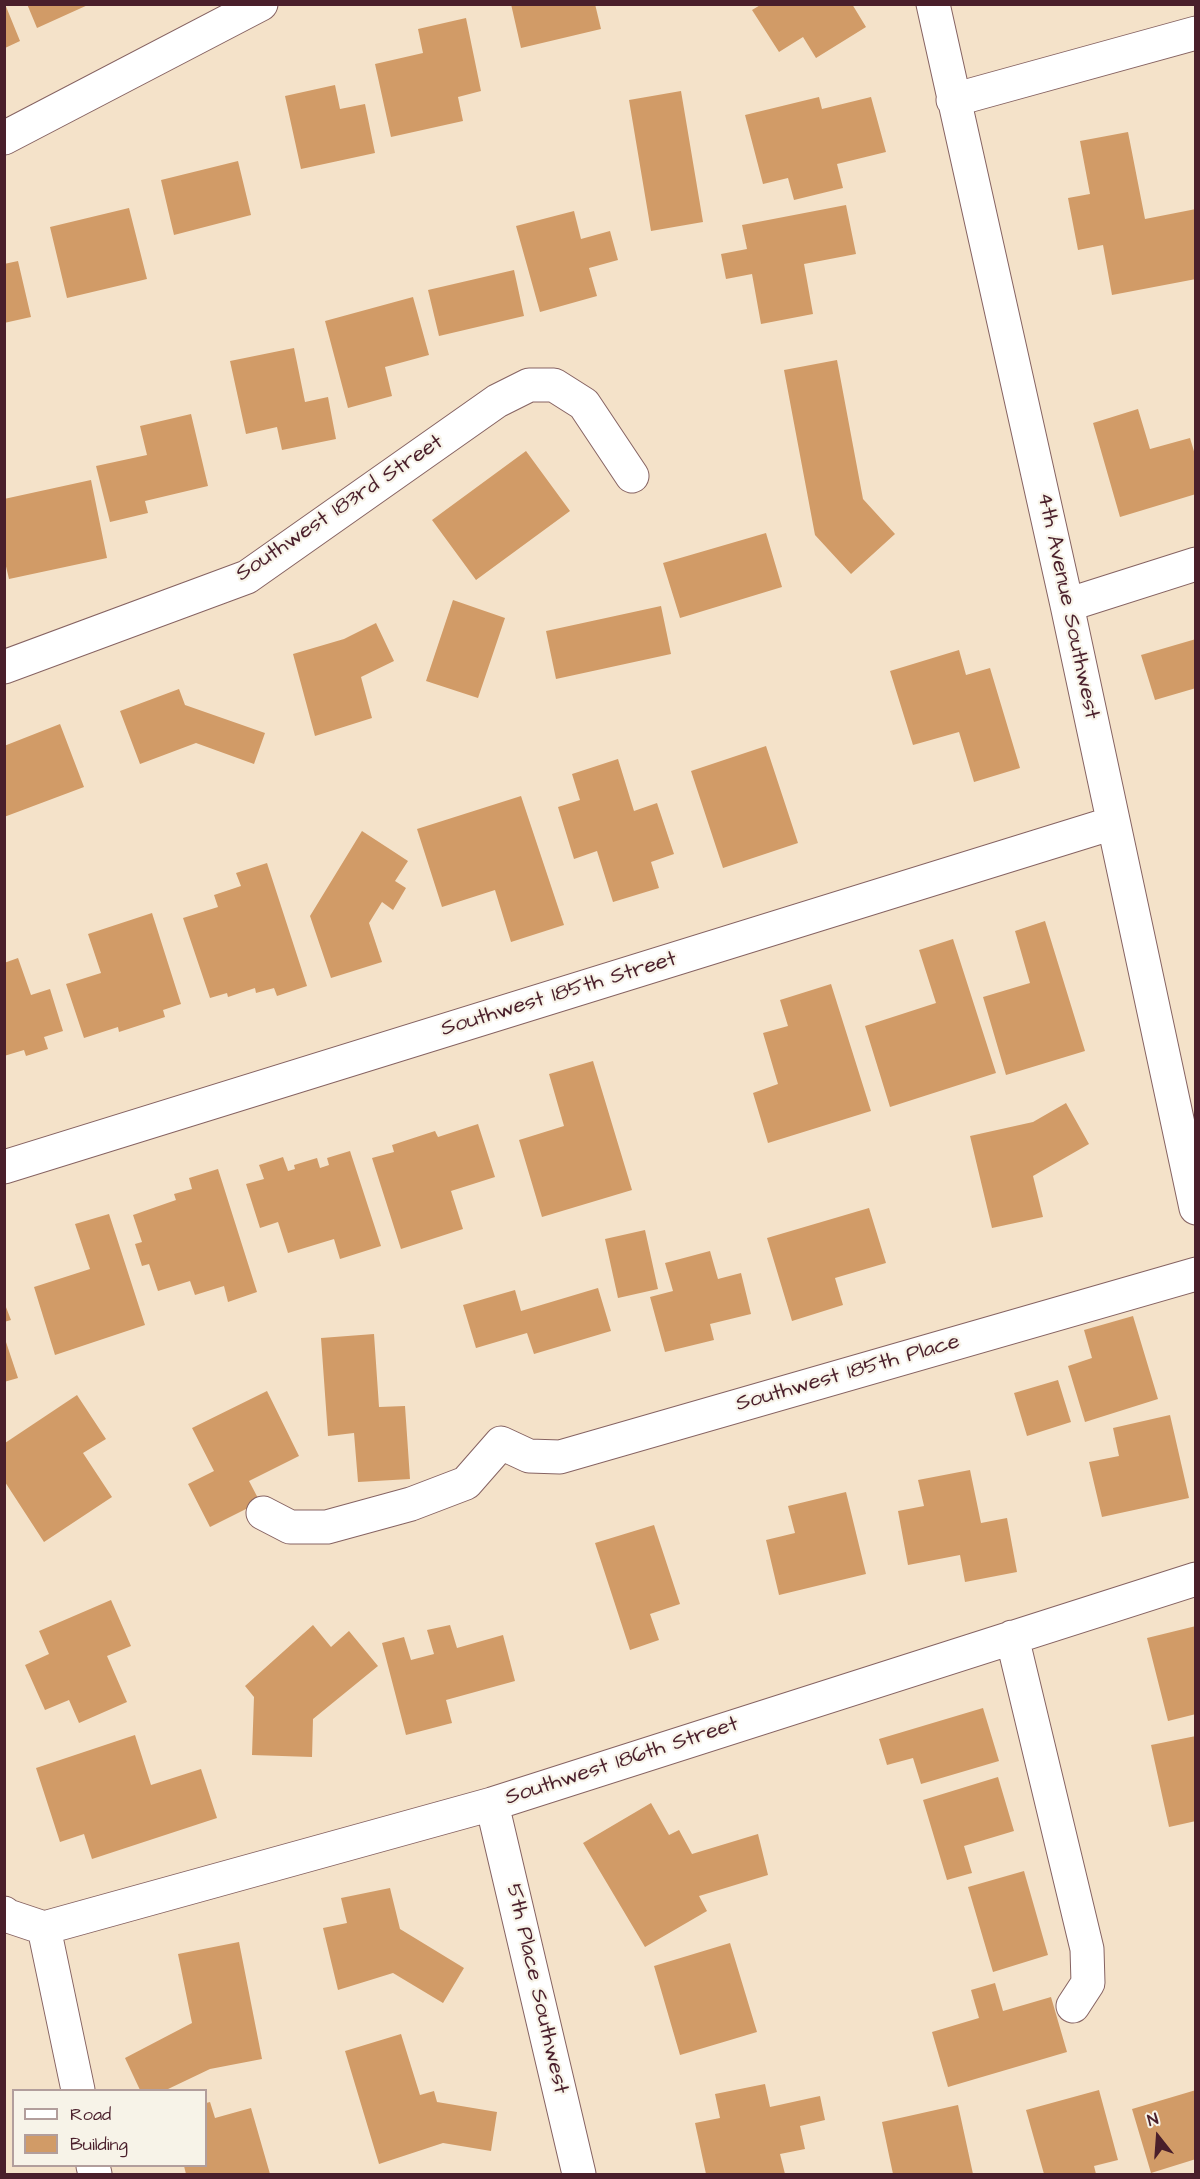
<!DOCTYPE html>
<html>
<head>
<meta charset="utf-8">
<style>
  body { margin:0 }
  #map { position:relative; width:1200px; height:2179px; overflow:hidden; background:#f4e2c9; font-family:"Architects Daughter",sans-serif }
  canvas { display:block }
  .frame { position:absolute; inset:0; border:6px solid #4a1f2b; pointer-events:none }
  .legend { position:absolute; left:12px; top:2089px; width:195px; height:78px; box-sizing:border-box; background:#f7f3e8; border:2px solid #b29e9c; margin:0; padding:8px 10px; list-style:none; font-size:18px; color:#4a1f2b }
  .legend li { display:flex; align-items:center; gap:12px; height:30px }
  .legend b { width:30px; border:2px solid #b29e9c }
  .north { position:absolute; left:1128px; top:2107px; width:60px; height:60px; -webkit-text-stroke:4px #f7f3e8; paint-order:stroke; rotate:343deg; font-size:16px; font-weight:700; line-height:24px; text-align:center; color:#4a1f2b }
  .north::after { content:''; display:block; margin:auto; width:21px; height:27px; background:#4a1f2b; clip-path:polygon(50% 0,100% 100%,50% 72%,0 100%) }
</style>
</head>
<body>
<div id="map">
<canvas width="1200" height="2179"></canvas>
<div class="frame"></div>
<ul class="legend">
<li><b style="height:8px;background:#fff"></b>Road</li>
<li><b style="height:16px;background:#d19b67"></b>Building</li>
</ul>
<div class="north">N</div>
</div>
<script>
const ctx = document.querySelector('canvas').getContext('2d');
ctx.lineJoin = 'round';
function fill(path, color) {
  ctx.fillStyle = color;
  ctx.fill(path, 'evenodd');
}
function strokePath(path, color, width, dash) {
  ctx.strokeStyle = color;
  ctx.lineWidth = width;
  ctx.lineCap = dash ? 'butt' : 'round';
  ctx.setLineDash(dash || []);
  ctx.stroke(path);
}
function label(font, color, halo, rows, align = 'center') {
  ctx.font = font + ' "Architects Daughter",sans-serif';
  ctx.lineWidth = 4.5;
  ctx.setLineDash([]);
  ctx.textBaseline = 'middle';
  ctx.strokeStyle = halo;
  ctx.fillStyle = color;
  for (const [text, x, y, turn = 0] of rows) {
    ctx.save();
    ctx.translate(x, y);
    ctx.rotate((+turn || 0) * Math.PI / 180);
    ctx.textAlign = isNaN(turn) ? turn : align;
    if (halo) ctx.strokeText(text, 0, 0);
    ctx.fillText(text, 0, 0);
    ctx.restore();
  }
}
fill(new Path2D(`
  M5,4L20,41L5,48Z
  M27,4H90L37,28Z
  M511,4H595L601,29L521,48Z
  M762,4H852L866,27L816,58L803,37L779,52L752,10Z
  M466,18L481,91L458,97L463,121L391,137L375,64L423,53L418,29Z
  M335,85L340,109L365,104L375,153L301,169L285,96Z
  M681,91L703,222L651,231L629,100Z
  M819,97L822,109L871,97L886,152L837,164L843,188L794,200L788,178L763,184L745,115Z
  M1128,132L1145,219L1196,209V279L1112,295L1103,245L1078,250L1068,198L1090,194L1080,141Z
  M238,161L251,215L174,235L161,180Z
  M846,205L856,254L804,264L813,314L761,324L752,274L726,279L721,254L747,249L742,225Z
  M129,208L147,279L67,298L50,227Z
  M574,211L581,239L610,231L618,260L589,268L597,296L540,312L516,226Z
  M18,261L31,317L4,323V264Z
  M514,270L524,316L439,336L428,290Z
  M413,297L429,355L385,367L392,396L348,408L325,321Z
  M294,348L305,402L328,397L336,439L282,450L277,427L246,434L230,361Z
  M837,360L863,499L895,534L851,574L815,535L784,370Z
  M1138,409L1150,449L1190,438L1196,458V494L1120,517L1093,423Z
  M191,414L208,486L145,501L148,513L110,522L96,466L147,455L140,426Z
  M526,451L570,511L476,580L432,520Z
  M91,480L107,558L9,579L4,558V499Z
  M766,533L782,587L680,618L663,563Z
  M453,600L505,618L478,698L426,681Z
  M661,606L671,654L556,679L546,631Z
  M376,623L394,661L361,677L372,718L315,736L293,654L344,639Z
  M1196,639V688L1155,700L1141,655Z
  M959,650L966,675L990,668L1020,768L974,782L959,732L913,745L890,671Z
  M179,689L185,705L265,733L254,764L196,743L140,764L120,711Z
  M60,724L84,787L4,817V746Z
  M766,746L798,843L723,868L691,771Z
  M618,759L634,811L657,803L674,854L651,862L659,888L613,902L597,851L574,859L558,807L580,800L572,774Z
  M521,796L564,925L511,942L495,890L442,907L417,829Z
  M362,831L408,861L395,881L406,888L393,910L382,902L369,923L382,962L331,978L310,916Z
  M267,863L307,986L277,996L274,988L256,993L255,988L228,997L227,993L210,998L183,918L218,907L214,895L241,886L236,873Z
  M152,913L181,1004L163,1010L165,1017L119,1032L118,1027L84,1038L66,984L101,973L88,934Z
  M1045,921L1085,1051L1006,1075L983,997L1030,983L1015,931Z
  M953,939L996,1073L890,1107L865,1026L936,1003L919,950Z
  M18,958L31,995L50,989L63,1031L44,1037L48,1049L26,1056L24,1050L4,1056V963Z
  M831,984L871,1111L768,1143L753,1093L778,1084L763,1033L788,1026L780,1000Z
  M593,1061L632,1190L542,1217L519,1140L564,1126L549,1074Z
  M1066,1103L1089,1144L1033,1176L1043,1217L992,1228L970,1136L1033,1122Z
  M478,1124L495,1177L451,1191L463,1229L401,1249L372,1158L394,1152L392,1145L435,1131L438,1137Z
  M350,1151L381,1246L340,1259L334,1239L288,1253L278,1222L260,1228L246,1184L264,1179L259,1165L283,1157L288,1171L295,1169L294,1165L317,1158L320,1168L329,1165L327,1158Z
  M218,1169L257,1292L228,1302L224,1286L195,1295L190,1281L158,1291L149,1264L142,1266L135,1244L142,1242L133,1215L176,1200L174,1194L192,1189L189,1178Z
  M869,1208L886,1263L835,1278L843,1305L792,1321L767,1238Z
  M109,1214L145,1325L55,1355L34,1287L90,1269L75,1224Z
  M645,1230L658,1289L618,1298L605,1239Z
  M710,1251L718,1279L741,1273L751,1314L710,1324L714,1340L665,1352L650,1297L673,1291L665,1263Z
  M598,1288L611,1331L534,1354L527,1333L476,1348L463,1305L515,1290L521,1311Z
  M4,1302L11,1320L4,1322Z
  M1133,1316L1158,1399L1085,1422L1068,1366L1092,1358L1084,1330Z
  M374,1334L379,1407L405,1406L410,1479L358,1482L354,1433L328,1436L321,1338Z
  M4,1336L18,1378L4,1382Z
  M1058,1380L1071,1422L1027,1436L1014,1393Z
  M267,1391L299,1456L249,1481L260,1502L210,1527L188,1484L214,1471L192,1428Z
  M77,1395L106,1439L83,1453L112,1497L44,1542L5,1482V1443Z
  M1170,1415L1189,1498L1102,1517L1089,1462L1119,1456L1113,1428Z
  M970,1470L981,1523L1007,1518L1017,1572L965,1582L960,1555L908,1565L898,1511L924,1506L918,1480Z
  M846,1492L866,1574L779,1595L766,1540L795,1533L788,1506Z
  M654,1525L680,1604L650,1614L659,1640L630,1650L595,1543Z
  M111,1600L131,1646L107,1656L127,1702L79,1723L69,1700L45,1710L25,1665L49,1654L39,1631Z
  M313,1625L331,1647L349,1631L378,1666L313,1719L312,1757L252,1755L254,1697L245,1686Z
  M450,1625L457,1648L503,1635L515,1681L446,1700L452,1723L406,1735L382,1643L404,1637L411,1660L434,1654L427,1630Z
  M1196,1626V1714L1168,1721L1147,1638Z
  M983,1708L999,1761L921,1784L913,1758L887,1765L879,1739Z
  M135,1735L151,1785L201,1769L217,1818L92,1859L84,1834L60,1842L36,1768Z
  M1196,1736V1821L1169,1827L1151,1745Z
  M998,1777L1014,1831L964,1846L972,1873L947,1880L923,1800Z
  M651,1803L669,1835L679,1830L692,1854L758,1834L768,1875L699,1896L707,1911L645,1947L583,1843Z
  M1024,1871L1048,1955L993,1972L968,1887Z
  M390,1888L400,1929L464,1968L443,2003L393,1973L338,1990L323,1928L347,1923L341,1898Z
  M239,1942L262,2059L210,2069L166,2090H140L125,2058L192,2023L178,1954Z
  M730,1943L757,2032L680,2055L654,1966Z
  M995,1983L1003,2011L1051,1997L1067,2052L948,2087L932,2032L979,2018L971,1990Z
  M401,2034L420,2095L434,2091L437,2102L497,2112L491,2151L443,2143L379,2164L345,2051Z
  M765,2084L770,2107L820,2096L825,2120L800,2126L805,2149L780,2154L785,2174H706L695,2123L720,2118L715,2094Z
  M1099,2090L1118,2160L1094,2166L1096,2174H1044L1026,2110Z
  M1196,2090V2159L1151,2173L1132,2109Z
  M210,2102L215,2118L251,2108L270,2174H186L184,2166H206V2103Z
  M958,2105L973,2174H893L882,2122Z`), '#d19b67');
const minor = new Path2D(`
  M933,4L1067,605L1196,1208
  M953,100L1196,33
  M4,138L261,4
  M1067,605L1196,564
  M4,667L247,577L497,401L529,385H554L584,404L632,476
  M4,1167L1113,823
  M263,1513L290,1527H327L411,1504L466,1483L501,1443L529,1456L560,1457L1196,1274
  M1012,1637L1087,1949L1088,1983L1073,2006
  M492,1804L579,2174
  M4,1913L8,1916L44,1928
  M44,1928L492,1804L1196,1579
  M44,1928L78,2090
  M93,2166L95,2174`);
strokePath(minor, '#866362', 35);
strokePath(minor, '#fff', 33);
label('22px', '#4a1f2b', '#f7f3e8', [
  ["Southwest 183rd Street",340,509,-34],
  ["4th Avenue Southwest",1067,606,78],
  ["Southwest 185th Street",559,995,-17],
  ["Southwest 185th Place",848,1374,-16],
  ["Southwest 186th Street",622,1762,-18],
  ["5th Place Southwest",536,1989,77]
]);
</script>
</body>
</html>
